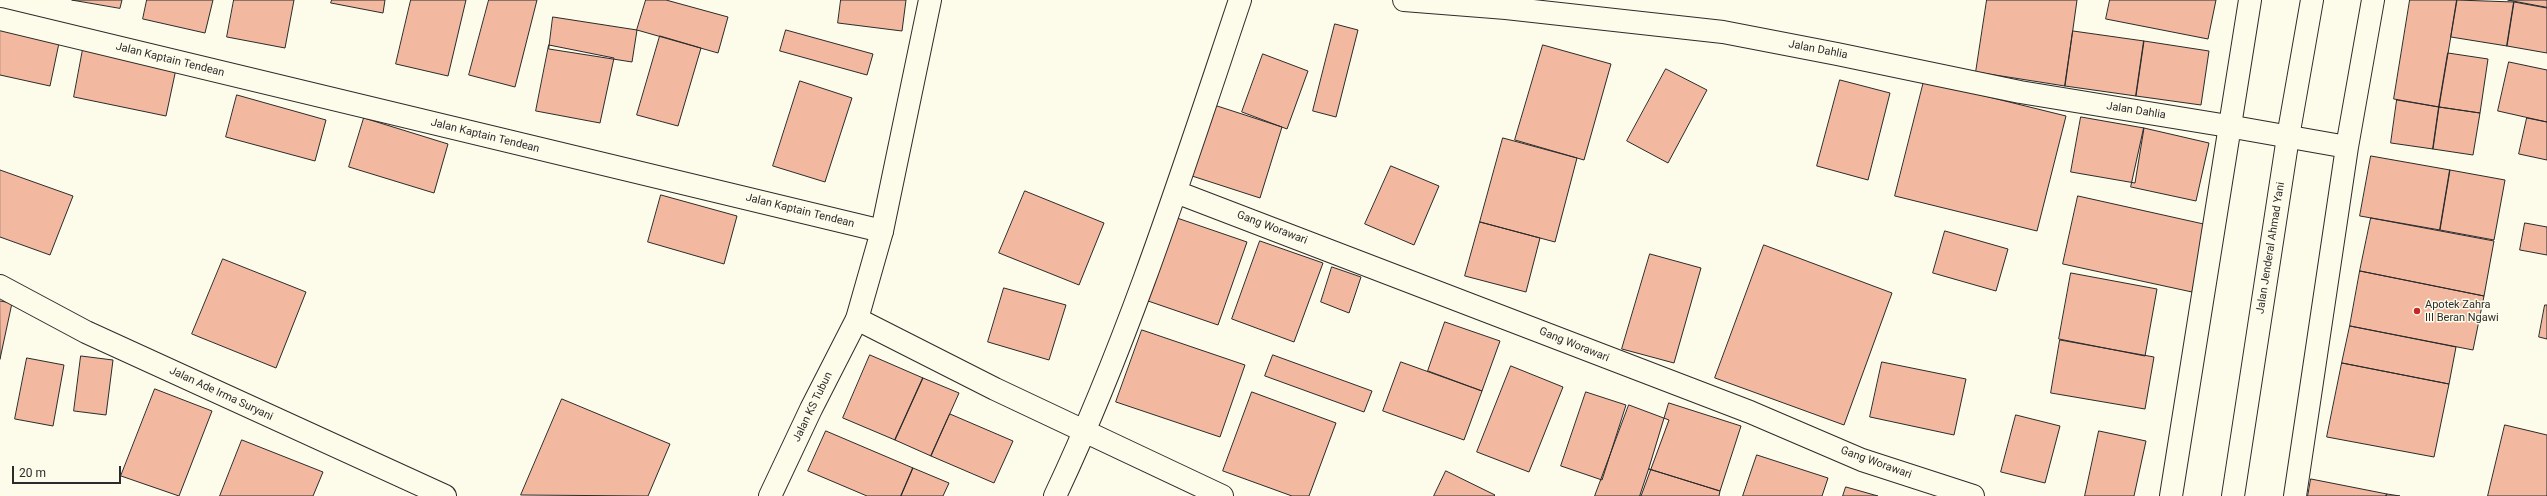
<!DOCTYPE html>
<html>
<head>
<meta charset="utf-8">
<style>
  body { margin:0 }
  #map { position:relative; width:2547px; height:496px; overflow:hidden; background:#fdfbea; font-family:Roboto,sans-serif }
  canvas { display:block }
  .scale { position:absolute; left:12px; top:466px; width:109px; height:18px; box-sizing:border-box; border:2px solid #2b2b2b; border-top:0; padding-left:5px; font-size:12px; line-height:14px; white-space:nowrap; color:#2b2b2b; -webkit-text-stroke:3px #fdfbea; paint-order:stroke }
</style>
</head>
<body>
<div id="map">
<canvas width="2547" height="496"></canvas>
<div class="scale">20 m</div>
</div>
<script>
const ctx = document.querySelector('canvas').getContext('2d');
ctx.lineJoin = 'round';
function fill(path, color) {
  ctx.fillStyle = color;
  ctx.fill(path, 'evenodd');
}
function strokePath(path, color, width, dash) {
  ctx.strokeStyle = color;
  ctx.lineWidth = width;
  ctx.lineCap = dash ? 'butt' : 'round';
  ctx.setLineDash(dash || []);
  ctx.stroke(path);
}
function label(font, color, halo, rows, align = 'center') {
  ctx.font = font + ' Roboto,sans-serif';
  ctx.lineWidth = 3;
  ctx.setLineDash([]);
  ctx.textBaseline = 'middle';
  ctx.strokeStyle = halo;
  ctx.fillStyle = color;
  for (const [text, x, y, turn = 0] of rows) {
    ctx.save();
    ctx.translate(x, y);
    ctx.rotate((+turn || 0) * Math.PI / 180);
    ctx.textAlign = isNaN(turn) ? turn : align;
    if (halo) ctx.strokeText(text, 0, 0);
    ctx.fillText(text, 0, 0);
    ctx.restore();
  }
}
const building = new Path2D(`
  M72,0H122L120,8Z
  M147,0H213L205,33L143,19Z
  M234,0H294L285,48L227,37Z
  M332,0H385L383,13L331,3Z
  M411,0H466L448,76L396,64Z
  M489,0H537L515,87L469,75Z
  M646,0H666L728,17L718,53L637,30Z
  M841,0H906L902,31L838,23Z
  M1987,0H2077L2065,86L1976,72Z
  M2110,0H2216L2208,39L2106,19Z
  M2410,0H2457L2439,107L2394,99Z
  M2457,0L2514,2L2507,46L2451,37Z
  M2508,0H2547V7Z
  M2514,2L2547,8V53L2507,46Z
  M553,17L637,30L632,62L549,49Z
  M1335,24L1358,30L1336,117L1313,111Z
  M0,29L59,43L50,86L0,75Z
  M786,30L873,54L867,75L780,51Z
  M2073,31L2144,41L2136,96L2065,86Z
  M660,36L701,48L678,126L637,115Z
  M2144,41L2209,51L2201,105L2136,96Z
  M549,45L614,58L600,123L536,111Z
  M1543,45L1611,64L1584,160L1515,140Z
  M83,49L176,69L166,116L74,97Z
  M2448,53L2488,59L2480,113L2439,107Z
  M1263,54L1308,71L1287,129L1242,112Z
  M2509,62L2547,70V122L2498,111Z
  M1666,69L1707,90L1668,163L1627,141Z
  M1840,80L1890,93L1868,180L1817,166Z
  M800,81L852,98L825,182L773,166Z
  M1924,81L2066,116L2037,231L1895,196Z
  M237,95L326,120L315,161L226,137Z
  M2397,100L2439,107L2433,149L2391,143Z
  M1211,104L1282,127L1260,198L1189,175Z
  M2439,107L2480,113L2473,155L2433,149Z
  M2081,117L2144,128L2135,183L2071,172Z
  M364,118L448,144L434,193L349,167Z
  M2527,118L2547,122V160L2519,154Z
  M2144,128L2209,143L2196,201L2131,187Z
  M1503,138L1577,158L1555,242L1480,222Z
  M2371,156L2450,170L2440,230L2360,216Z
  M1391,166L1439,186L1414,245L1365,224Z
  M0,170L73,196L50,255L0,237Z
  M2450,170L2505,180L2494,240L2440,230Z
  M1025,191L1104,223L1079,285L999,253Z
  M661,195L737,216L724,264L648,242Z
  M2078,196L2208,225L2192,292L2063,264Z
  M1177,218L1247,242L1218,325L1148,301Z
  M2371,218L2494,241L2484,296L2360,271Z
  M1480,222L1540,238L1526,292L1465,276Z
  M2525,223L2547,227V255L2520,250Z
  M1945,231L2008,249L1996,291L1933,273Z
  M1260,241L1323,263L1294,342L1232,319Z
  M1764,245L1892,293L1844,425L1715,378Z
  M1650,254L1701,268L1674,363L1622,349Z
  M223,259L306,292L276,368L192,334Z
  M1332,267L1361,277L1349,313L1321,302Z
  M2360,271L2484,296L2473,350L2350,326Z
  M2071,273L2157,289L2145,356L2059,339Z
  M1004,288L1066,305L1049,360L988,342Z
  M0,301L12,303L0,359Z
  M2545,305H2547V339L2539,337Z
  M1445,322L1500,341L1482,391L1428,371Z
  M2350,326L2456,347L2449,384L2342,363Z
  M1142,330L1245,365L1220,437L1116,402Z
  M2060,340L2154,357L2145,409L2051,393Z
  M870,355L923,378L895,440L843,418Z
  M1273,355L1372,391L1364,412L1265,376Z
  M81,356L113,360L106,415L74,411Z
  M27,358L64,365L53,426L15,419Z
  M1401,362L1482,391L1464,440L1383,411Z
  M1882,362L1966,379L1954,435L1870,417Z
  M2342,363L2449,384L2434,457L2327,437Z
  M1511,366L1563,387L1529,472L1477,452Z
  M923,378L959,393L931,456L895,440Z
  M155,389L212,411L179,496L121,476Z
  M1252,392L1336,423L1309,496H1292L1223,471Z
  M1586,392L1626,405L1602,480L1561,466Z
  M562,399L670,444L648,496L521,495Z
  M1669,403L1741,426L1720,491L1649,469Z
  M1629,405L1669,420L1641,496H1595Z
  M950,414L1013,441L994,483L931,456Z
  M2016,415L2060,426L2045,483L2001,472Z
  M2505,425L2547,435V496H2488Z
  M826,431L913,468L901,496H867L808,471Z
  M2099,431L2146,441L2134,496H2085Z
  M242,440L323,472L313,496H220Z
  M1757,455L1828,478L1822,496H1743Z
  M913,468L949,483L943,496H901Z
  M1649,469L1720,491L1719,496H1640Z
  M1446,471L1495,495L1494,496H1434Z
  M2311,479L2387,494L2386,496H2308Z
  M1846,487L1878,496H1843Z
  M2387,494L2400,496H2386Z`);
fill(building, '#f2b8a0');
strokePath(building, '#2b2b2b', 1);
const minor = new Path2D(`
  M1404,0L1506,8L1723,32L1837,54L2020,92L2228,126
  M1176,192L1750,412L1862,460L1973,496
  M882,231L930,0
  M0,286L86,332L445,496
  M857,319L995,389L1222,496
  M1055,496C1130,337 1184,167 1240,0`);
const tertiary = new Path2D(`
  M0,19L882,231L857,319L811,409L770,496
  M2228,126L2347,147
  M2171,496L2250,0
  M2295,496L2347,147L2373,0`);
const primary = new Path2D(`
  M2233,496L2288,137L2312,0`);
strokePath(minor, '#2b2b2b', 24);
strokePath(tertiary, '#2b2b2b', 24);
strokePath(primary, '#2b2b2b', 24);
strokePath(minor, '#fdfbea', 22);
strokePath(tertiary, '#fdfbea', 22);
strokePath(primary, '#fdfbea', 22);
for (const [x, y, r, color] of [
  [2417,311,4,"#c62828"]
]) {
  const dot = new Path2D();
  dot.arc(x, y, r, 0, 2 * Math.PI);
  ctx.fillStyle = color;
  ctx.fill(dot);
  strokePath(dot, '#fdfbea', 1.5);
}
label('11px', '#2b2b2b', '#fdfbea', [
  ["Jalan Dahlia",1818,50,11],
  ["Jalan Kaptain Tendean",170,60,14],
  ["Jalan Dahlia",2136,111,9],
  ["Jalan Kaptain Tendean",485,136,14],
  ["Jalan Kaptain Tendean",800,211,14],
  ["Gang Worawari",1272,228,21],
  ["Jalan Jenderal Ahmad Yani",2271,248,-81],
  ["Gang Worawari",1574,345,22],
  ["Jalan Ade Irma Suryani",221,394,25],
  ["Jalan KS Tubun",813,407,-64],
  ["Gang Worawari",1876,463,20]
]);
label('11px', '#2b2b2b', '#fdfbea', [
  ["Apotek Zahra",2425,305],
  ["III Beran Ngawi",2425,318]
], 'left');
</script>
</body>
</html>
